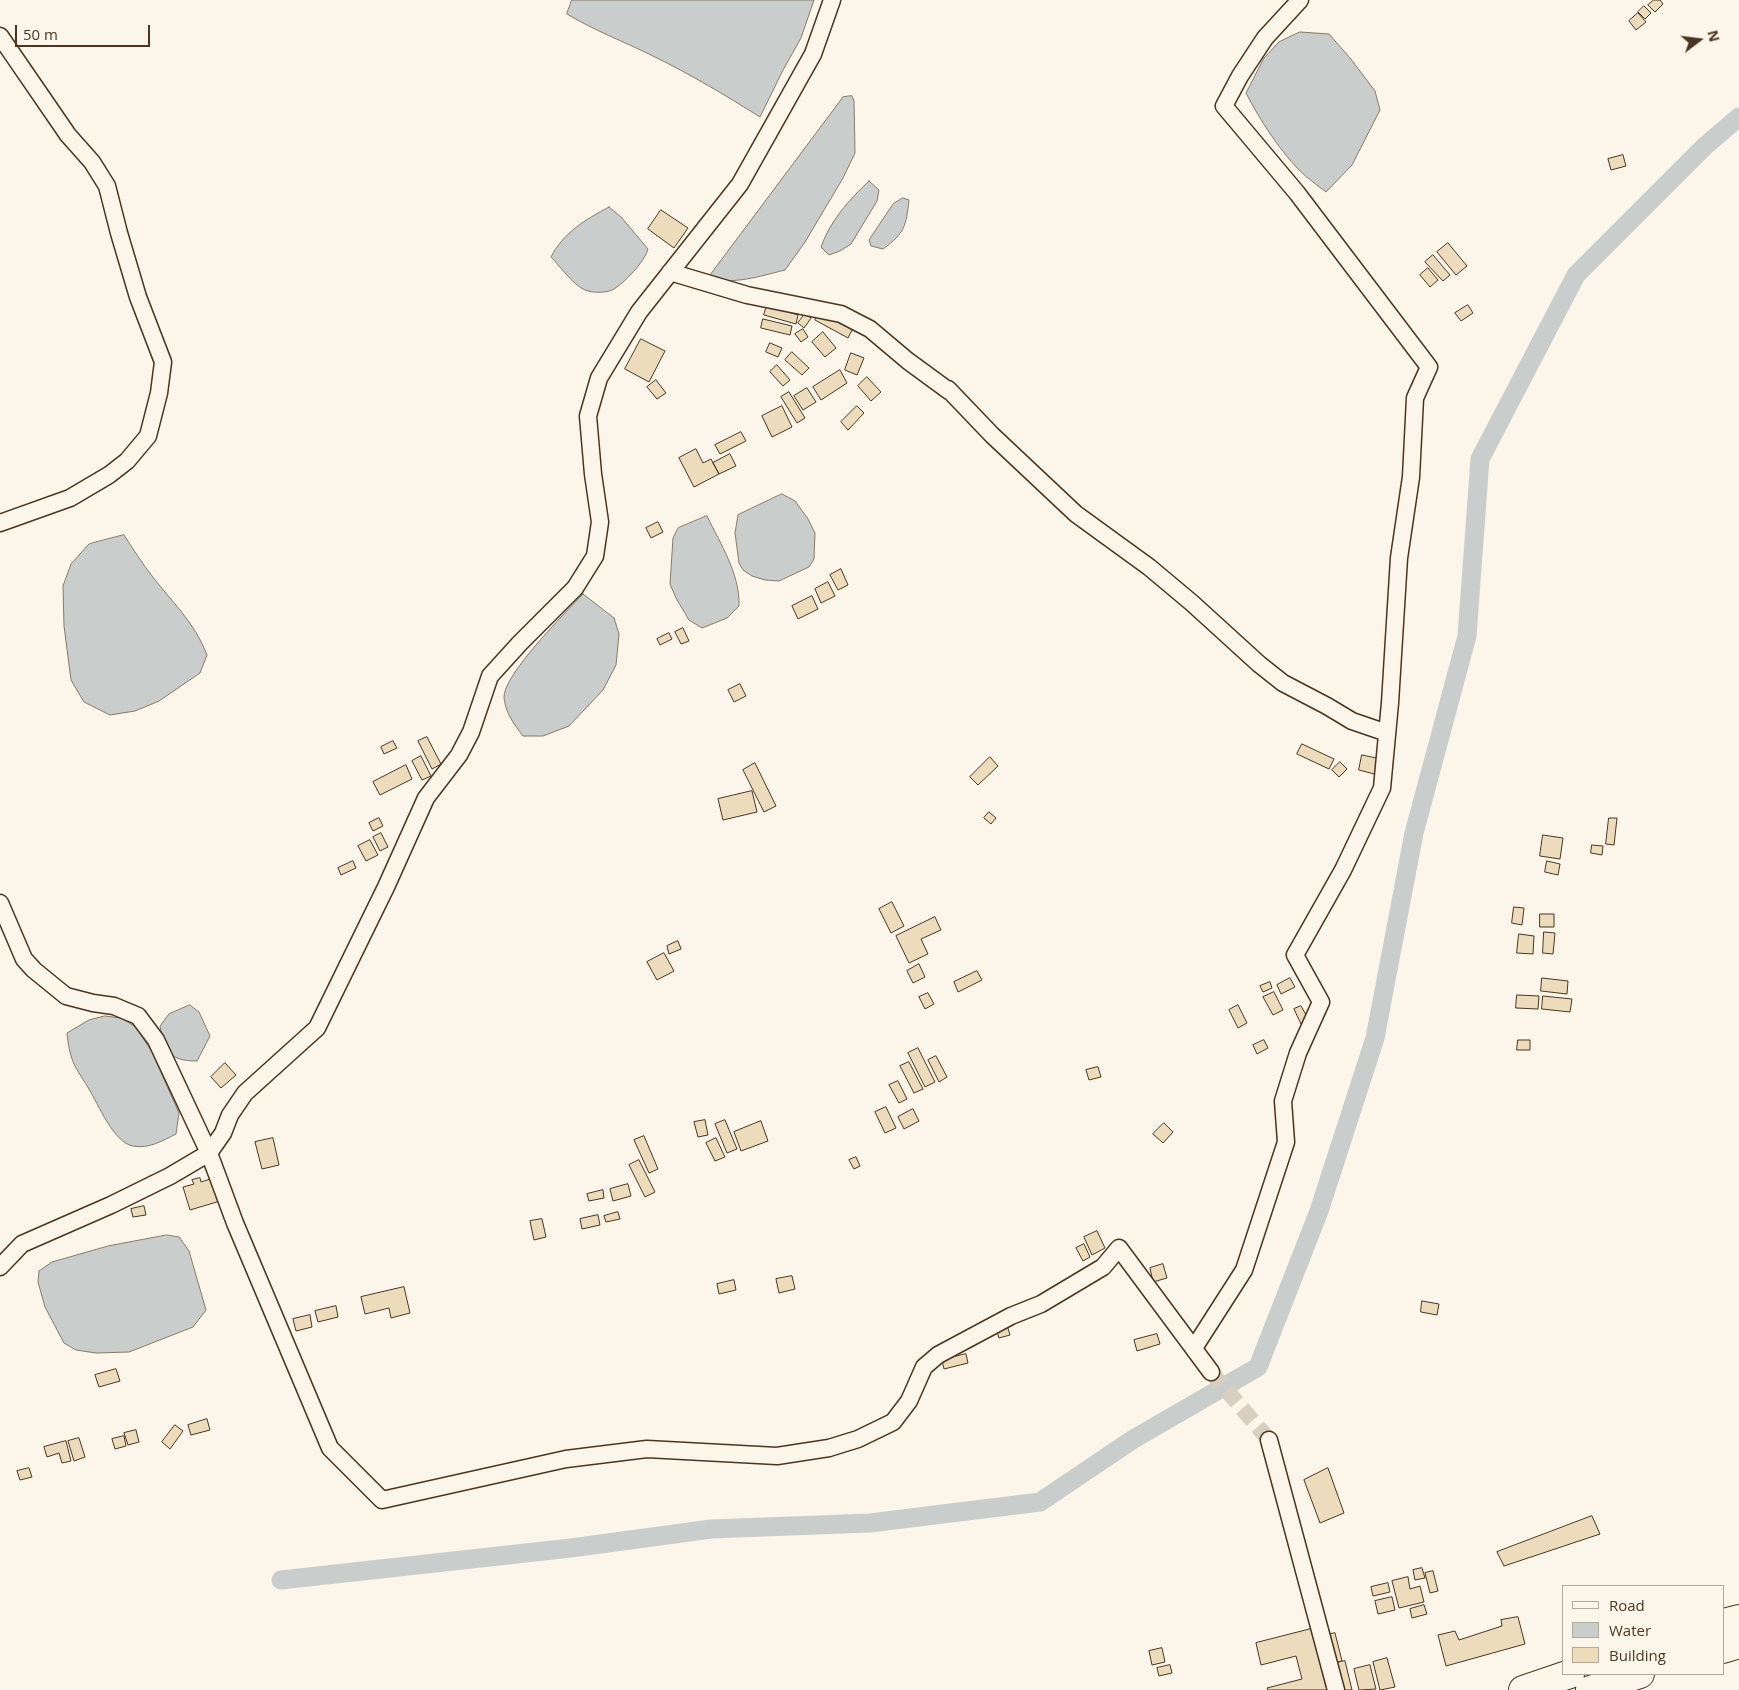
<!DOCTYPE html>
<html>
<head>
<meta charset="utf-8">
<style>
  body { margin:0 }
  #map { position:relative; width:1739px; height:1690px; overflow:hidden; background:#fbf6e9; font-family:"Open Sans",sans-serif }
  canvas { display:block }
  .legend { position:absolute; left:1562px; top:1585px; width:162px; height:90px; box-sizing:border-box; background:#fbf6e9; border:1px solid #b4a999; margin:0; padding:6px 9px; list-style:none; font-size:15px; color:#4a3520 }
  .legend li { display:flex; align-items:center; gap:10px; height:25px }
  .legend b { width:25px; border:1px solid #b4a999 }
  .north { position:absolute; left:1674px; top:15px; width:50px; height:50px; -webkit-text-stroke:4px #fbf6e9; paint-order:stroke; rotate:75deg; font-size:14px; font-weight:700; line-height:20px; text-align:center; color:#4a3520 }
  .north::after { content:''; display:block; margin:auto; width:18px; height:22px; background:#4a3520; clip-path:polygon(50% 0,100% 100%,50% 72%,0 100%) }
  .scale { position:absolute; left:15px; top:25px; width:135px; height:22px; box-sizing:border-box; border:2px solid #4a3520; border-top:0; padding-left:6px; font-size:15px; line-height:18px; white-space:nowrap; color:#4a3520; -webkit-text-stroke:4px #fbf6e9; paint-order:stroke }
</style>
</head>
<body>
<div id="map">
<canvas width="1739" height="1690"></canvas>
<ul class="legend">
<li><b style="height:6px;background:#fbf6e9"></b>Road</li>
<li><b style="height:14px;background:#c9cecd"></b>Water</li>
<li><b style="height:14px;background:#ecdcbc"></b>Building</li>
</ul>
<div class="north">N</div>
<div class="scale">50 m</div>
</div>
<script>
const ctx = document.querySelector('canvas').getContext('2d');
ctx.lineJoin = 'round';
function fill(path, color) {
  ctx.fillStyle = color;
  ctx.fill(path, 'evenodd');
}
function strokePath(path, color, width, dash) {
  ctx.strokeStyle = color;
  ctx.lineWidth = width;
  ctx.lineCap = dash ? 'butt' : 'round';
  ctx.setLineDash(dash || []);
  ctx.stroke(path);
}
const water = new Path2D(`
  M572,0H814L801,38L783,70L760,117C725,95 690,74 653,56C623,41 595,31 567,14Z
  M1300,32L1329,34L1350,58L1375,91L1380,110L1352,165L1326,192C1317,185 1307,178 1299,170C1278,148 1260,120 1246,93L1264,58L1279,42Z
  M852,96L854,101L855,153L843,178L805,242L785,270C757,277 737,284 707,279L843,97Z
  M869,181L879,190L877,201L851,244L840,251L829,255L821,247C830,221 849,200 869,181Z
  M903,198L909,200C906,226 905,233 883,249L871,246L869,240L893,204Z
  M609,207L621,217L648,249C645,261 624,284 612,290C606,293 592,293 585,290C572,284 561,267 551,257C564,232 585,220 609,207Z
  M782,494L795,501L808,519L815,533L814,559L809,567L779,581L765,580L752,576L743,570L739,563L735,533L738,515Z
  M707,516C721,545 740,574 739,606L727,618L702,628L689,620L676,598L670,584L673,538L678,528Z
  M124,535C133,549 142,563 152,576C172,602 195,623 207,655L200,673L159,701L135,711L110,715L84,702L71,680L64,626L63,586L71,564L89,544Z
  M583,594L614,618L619,634L616,665L603,690L569,726L543,736H523C514,724 506,714 504,698C502,676 567,611 583,594Z
  M190,1005L199,1012L210,1036L197,1061C169,1061 165,1051 160,1026L169,1014Z
  M105,1016L121,1018L136,1027L152,1052L179,1113L176,1134C162,1141 149,1149 133,1146C114,1143 98,1104 89,1089C85,1082 79,1074 75,1066C70,1056 68,1044 67,1033L89,1020Z
  M167,1235L179,1237L189,1251L206,1310L193,1327L129,1352L96,1353L76,1350L64,1343L45,1307L38,1282L39,1271L52,1262L108,1246Z`);
fill(water, '#c9cecd');
strokePath(water, '#887966', 1);
strokePath(new Path2D(`
  M281,1580L571,1548L711,1529L870,1523L1040,1502L1132,1440L1258,1367L1319,1211L1375,1038L1414,833L1467,636L1480,459L1576,275L1705,146L1739,117`), '#c9cecd', 19);
const building = new Path2D(`
  M1654,0H1660L1663,4L1655,12L1648,5Z
  M1644,6L1651,13L1645,19L1638,12Z
  M1638,13L1646,22L1636,30L1629,21Z
  M1623,155L1626,166L1611,170L1608,159Z
  M661,210L688,228L674,248L648,229Z
  M1448,243L1467,266L1456,275L1437,252Z
  M1433,255L1450,275L1443,281L1425,262Z
  M1428,268L1438,280L1430,287L1420,275Z
  M767,305L798,315L796,324L764,315Z
  M1468,305L1473,313L1461,321L1455,313Z
  M821,310L853,328L848,338L815,320Z
  M805,314L811,318L804,328L798,323Z
  M763,319L792,326L790,335L761,328Z
  M803,329L808,337L801,342L795,334Z
  M823,332L836,348L825,357L812,342Z
  M641,339L665,351L649,382L625,369Z
  M770,343L782,348L778,357L766,352Z
  M792,352L809,368L802,375L785,360Z
  M851,353L864,358L857,375L845,370Z
  M777,365L790,380L783,386L770,372Z
  M840,370L847,383L821,400L813,387Z
  M867,377L881,392L871,401L858,386Z
  M656,380L666,393L657,399L647,387Z
  M807,388L816,402L803,410L794,396Z
  M789,392L805,418L797,423L781,397Z
  M782,406L792,427L772,437L762,416Z
  M857,406L864,413L848,430L841,422Z
  M741,432L746,441L720,454L715,445Z
  M696,449L703,463L711,459L719,474L694,487L679,458Z
  M730,454L736,466L719,474L713,463Z
  M658,522L663,532L651,538L646,528Z
  M841,569L848,585L838,590L830,575Z
  M828,582L835,596L821,603L815,589Z
  M812,596L818,609L798,619L792,606Z
  M683,628L689,641L681,644L675,632Z
  M669,633L672,639L660,645L657,639Z
  M740,684L746,696L734,702L728,690Z
  M427,737L441,764L432,769L418,741Z
  M393,741L397,748L384,754L381,747Z
  M1302,744L1334,759L1329,769L1297,754Z
  M1362,755L1381,759L1378,775L1359,770Z
  M421,756L431,776L422,780L412,761Z
  M990,757L998,766L978,785L970,777Z
  M1340,762L1347,769L1339,777L1332,770Z
  M755,763L776,806L764,812L743,770Z
  M406,765L412,779L380,795L373,782Z
  M752,791L757,812L723,820L718,799Z
  M989,812L996,818L991,824L984,818Z
  M379,818L383,826L373,831L369,823Z
  M1609,818H1617L1614,845L1606,844Z
  M381,833L388,847L380,851L373,837Z
  M1543,835L1563,838L1560,859L1540,856Z
  M370,840L378,855L366,861L358,846Z
  M1592,845L1603,846L1602,855L1591,853Z
  M353,861L356,868L341,875L338,868Z
  M1547,861L1560,864L1558,875L1545,872Z
  M892,902L904,926L891,933L879,909Z
  M1514,907L1524,908L1522,925L1512,923Z
  M1540,914H1554V927H1540Z
  M935,917L941,930L921,939L928,954L909,963L896,936Z
  M1544,932L1555,933L1553,954L1543,953Z
  M1519,934L1534,936L1533,954L1517,953Z
  M678,941L681,949L669,954L667,946Z
  M664,953L674,971L657,980L647,962Z
  M919,964L925,977L913,983L907,971Z
  M977,971L982,980L958,992L954,982Z
  M1290,978L1295,987L1281,994L1277,985Z
  M1542,978L1568,981L1567,994L1541,991Z
  M1270,982L1272,988L1263,992L1260,986Z
  M1274,992L1283,1010L1273,1015L1263,997Z
  M928,993L934,1004L925,1009L919,997Z
  M1517,995L1539,996L1538,1009L1516,1008Z
  M1543,996L1572,999L1570,1012L1542,1009Z
  M1238,1005L1247,1023L1238,1028L1229,1010Z
  M1301,1006L1309,1020L1301,1024L1294,1009Z
  M1264,1040L1268,1048L1257,1054L1253,1045Z
  M1518,1040H1530V1050H1517Z
  M918,1048L935,1082L925,1087L908,1053Z
  M936,1056L947,1077L939,1082L928,1060Z
  M909,1062L923,1089L914,1093L900,1066Z
  M225,1063L236,1075L221,1088L211,1077Z
  M1098,1067L1101,1077L1089,1080L1086,1070Z
  M898,1081L907,1099L899,1103L889,1085Z
  M886,1107L896,1128L885,1133L875,1112Z
  M913,1109L919,1121L904,1129L898,1117Z
  M705,1120L708,1135L698,1137L694,1122Z
  M725,1120L737,1149L727,1153L715,1124Z
  M761,1121L768,1141L741,1151L734,1132Z
  M1164,1123L1173,1132L1163,1143L1153,1134Z
  M644,1136L658,1169L649,1173L634,1140Z
  M273,1138L279,1165L262,1169L255,1142Z
  M716,1138L725,1157L715,1161L706,1143Z
  M856,1157L860,1166L854,1169L849,1160Z
  M639,1160L655,1192L645,1197L629,1165Z
  M200,1178L201,1182L213,1178L220,1201L190,1210L183,1187L194,1184L192,1180Z
  M628,1184L631,1196L613,1201L610,1189Z
  M603,1190L604,1198L589,1201L587,1194Z
  M144,1206L146,1215L133,1217L131,1209Z
  M618,1212L620,1219L606,1222L604,1216Z
  M598,1215L600,1225L582,1229L580,1219Z
  M542,1219L546,1237L534,1240L530,1221Z
  M1097,1231L1105,1248L1092,1255L1084,1237Z
  M1084,1244L1090,1257L1083,1261L1076,1248Z
  M1163,1264L1167,1278L1153,1282L1150,1268Z
  M792,1276L795,1289L779,1293L776,1279Z
  M734,1280L736,1290L719,1294L717,1284Z
  M404,1287L410,1313L391,1318L389,1308L365,1314L361,1297Z
  M1422,1301L1439,1304L1437,1315L1421,1312Z
  M336,1306L338,1317L318,1322L315,1311Z
  M310,1315L312,1327L296,1331L293,1319Z
  M1007,1325L1010,1335L999,1338L996,1328Z
  M1157,1334L1160,1344L1137,1351L1134,1340Z
  M966,1354L968,1363L944,1369L942,1360Z
  M116,1369L120,1381L99,1387L95,1375Z
  M207,1419L210,1430L191,1435L188,1425Z
  M175,1425L183,1431L170,1449L162,1442Z
  M136,1430L139,1442L128,1445L124,1433Z
  M124,1436L126,1446L115,1449L112,1439Z
  M79,1438L85,1457L74,1461L68,1441Z
  M66,1441L71,1461L62,1463L59,1453L47,1457L44,1447Z
  M29,1468L32,1477L20,1480L17,1471Z
  M1328,1468L1344,1513L1320,1523L1304,1480Z
  M1592,1516L1600,1534L1504,1566L1497,1552Z
  M1422,1568L1425,1578L1415,1580L1413,1570Z
  M1433,1571L1438,1591L1430,1593L1425,1573Z
  M1408,1577L1410,1589L1420,1586L1424,1602L1399,1608L1392,1581Z
  M1388,1583L1390,1592L1373,1596L1371,1587Z
  M1392,1597L1395,1610L1378,1614L1375,1601Z
  M1424,1605L1427,1614L1412,1618L1410,1609Z
  M1518,1617L1525,1644L1446,1666L1438,1635L1455,1631L1459,1640L1502,1626L1501,1620Z
  M1311,1629L1327,1690H1268L1267,1688L1302,1679L1296,1656L1261,1665L1256,1643Z
  M1335,1633L1342,1661L1334,1663L1327,1635Z
  M1162,1648L1165,1662L1152,1665L1149,1651Z
  M1387,1658L1395,1687L1380,1690L1373,1662Z
  M1345,1661L1352,1690H1342L1335,1663Z
  M1170,1665L1172,1673L1159,1676L1157,1668Z
  M1370,1665L1376,1689L1359,1690L1354,1669Z`);
fill(building, '#ecdcbc');
strokePath(building, '#4a3520', 1);
strokePath(new Path2D(`
  M1211,1372L1269,1440`), '#d8cfc1', 16, [16, 8]);
const street = new Path2D(`
  M832,0L813,54L740,184L639,312L599,378L588,416L593,474L600,522L595,556L575,588L520,643L490,676L471,732L459,755L426,798L386,887L317,1028L245,1093L230,1115L223,1133L209,1153L235,1223L330,1448L382,1500L566,1459L647,1449L777,1456L829,1448L858,1439L893,1422L909,1401L924,1367L938,1355L1011,1316L1041,1304L1103,1267L1119,1248L1211,1372
  M0,36L68,135L92,162L107,186L119,233L138,297L163,362L159,393L148,436L127,461L109,475L70,498L0,523
  M670,272L747,295L841,314L870,329L908,361L949,391
  M948,389L992,435L1076,514L1149,567L1192,603L1259,664L1283,683L1327,706L1352,721L1387,733
  M0,903L24,959L34,970L66,996L93,1003L114,1006L138,1016L156,1040L209,1153L170,1176L111,1205L22,1244L0,1267
  M1194,1348L1244,1270L1286,1142L1283,1101L1298,1053L1321,1002L1295,955L1343,870L1382,788L1390,703L1399,558L1411,477L1415,398L1429,367L1297,193L1224,106L1240,76L1265,38L1300,0
  M1269,1440L1336,1690`);
const highway = new Path2D(`
  M1723,1623L1739,1619
  M1723,1649L1739,1644
  M1523,1690L1570,1674
  M1590,1690L1640,1674`);
strokePath(street, '#4a3520', 19);
strokePath(highway, '#4a3520', 30);
strokePath(street, '#fbf6e9', 16);
strokePath(highway, '#fbf6e9', 28);
</script>
</body>
</html>
